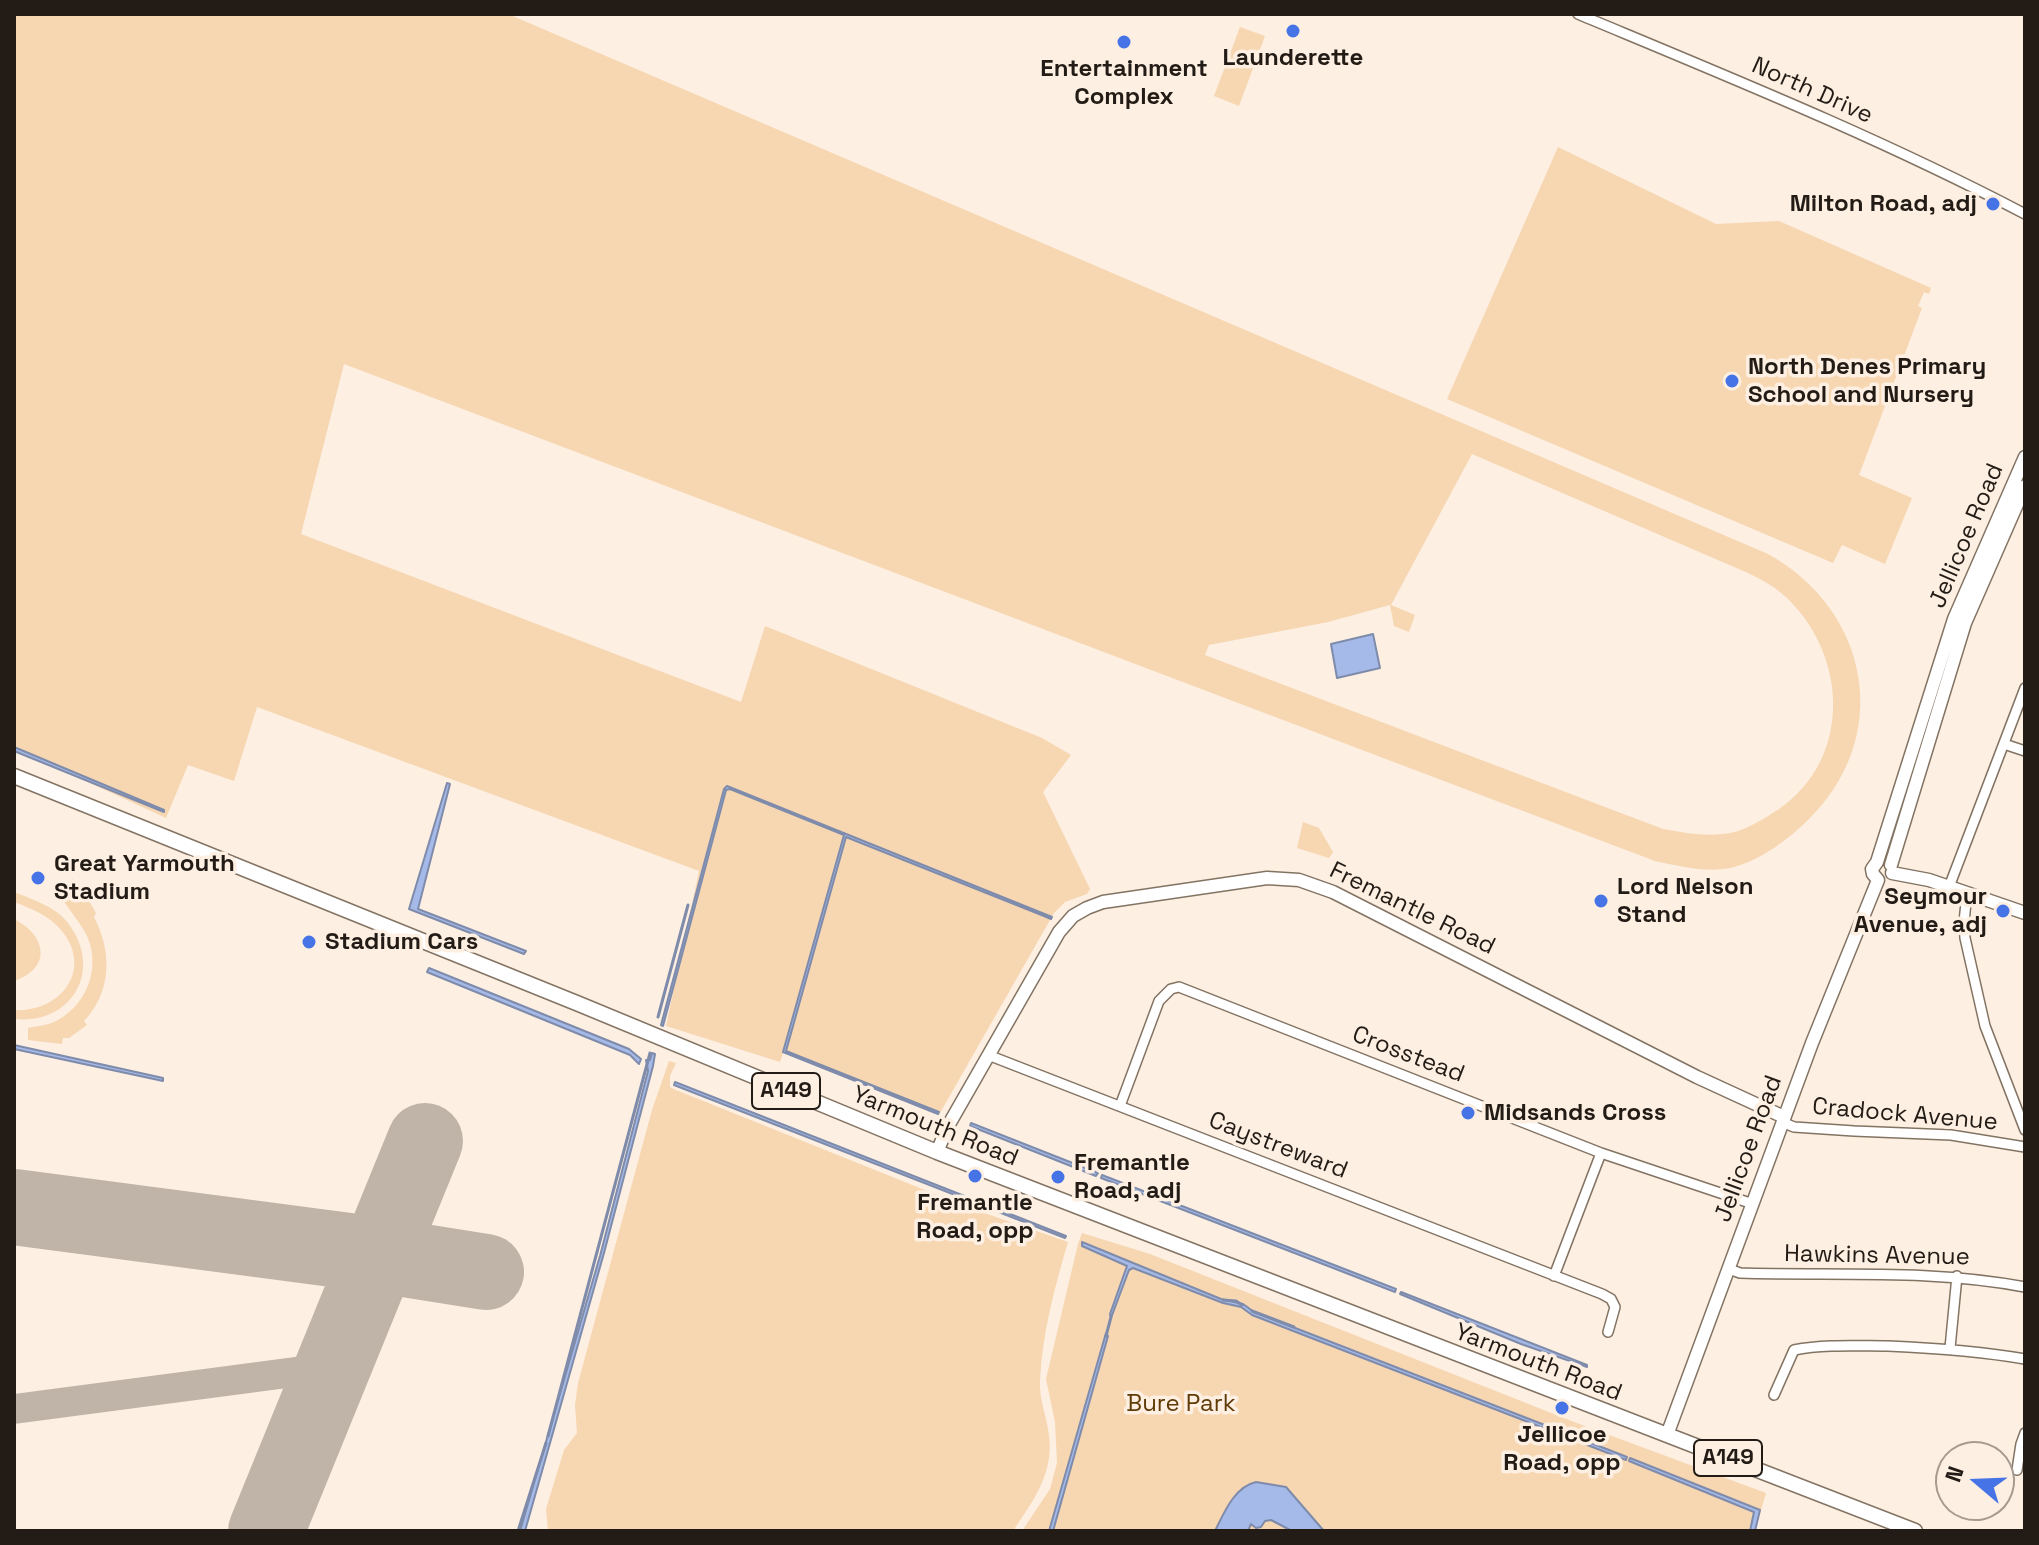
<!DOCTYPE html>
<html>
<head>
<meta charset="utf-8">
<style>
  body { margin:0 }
  #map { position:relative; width:2039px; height:1545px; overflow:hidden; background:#fdefe1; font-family:"Space Grotesk",sans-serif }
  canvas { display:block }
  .frame { position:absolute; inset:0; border:16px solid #231c16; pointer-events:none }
  .north { position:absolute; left:1935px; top:1441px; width:80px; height:80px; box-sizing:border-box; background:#fdefe1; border:2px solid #a69b90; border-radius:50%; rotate:289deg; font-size:22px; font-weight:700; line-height:32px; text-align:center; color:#231c16 }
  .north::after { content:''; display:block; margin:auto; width:28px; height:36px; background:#4673e5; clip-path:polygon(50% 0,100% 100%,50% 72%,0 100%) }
</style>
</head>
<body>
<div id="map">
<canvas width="2039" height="1545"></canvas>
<div class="frame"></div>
<div class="north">N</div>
</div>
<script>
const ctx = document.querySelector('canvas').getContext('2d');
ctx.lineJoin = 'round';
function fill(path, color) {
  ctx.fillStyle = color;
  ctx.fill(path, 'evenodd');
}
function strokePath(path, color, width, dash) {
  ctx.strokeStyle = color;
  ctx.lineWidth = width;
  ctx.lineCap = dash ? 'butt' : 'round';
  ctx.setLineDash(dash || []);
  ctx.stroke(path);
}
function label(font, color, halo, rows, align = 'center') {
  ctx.font = font + ' "Space Grotesk",sans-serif';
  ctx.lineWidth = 7;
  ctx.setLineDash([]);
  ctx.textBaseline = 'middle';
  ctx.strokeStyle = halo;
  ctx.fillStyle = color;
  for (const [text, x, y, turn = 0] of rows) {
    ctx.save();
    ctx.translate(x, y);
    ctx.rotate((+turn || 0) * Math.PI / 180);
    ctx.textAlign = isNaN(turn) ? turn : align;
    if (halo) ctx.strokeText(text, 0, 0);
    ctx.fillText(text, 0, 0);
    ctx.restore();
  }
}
fill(new Path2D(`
  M14,14H508L1768,554C1871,611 1894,739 1806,822C1787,840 1761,860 1734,867C1709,874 1680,866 1655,861L344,364L301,534L741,702L765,626L1042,738L1071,755L1043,792L1090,889L1087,894L1065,902L1054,913L940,1113L784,1051L780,1062L666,1026L699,871L257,707L234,781L188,765L166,818L14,748ZM1472,454L1748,573C1763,580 1777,588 1789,600C1848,659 1851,759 1779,809C1765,818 1747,830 1730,833C1708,837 1685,833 1663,829L1205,655L1209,645L1328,622L1390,605L1394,626L1409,632L1415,615L1391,605Z
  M1240,27L1265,36L1239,106L1214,96Z
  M1558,147L1716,224L1779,221L1931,288L1929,294L1924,292L1918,306L1922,308L1859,475L1912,498L1885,564L1842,545L1833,563L1447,399Z
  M1303,822L1319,828L1333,852L1329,858L1297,848Z
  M72,879L80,885L96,913L94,917C112,951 112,992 84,1021L87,1025L69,1038H63L62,1044L28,1040V1028C38,1026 50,1025 58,1020C89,1003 102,963 85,932C78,920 68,908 60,896L65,882L70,883Z
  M14,892C33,900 55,906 68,923C104,970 72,1025 14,1019V1010C59,1013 94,971 62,931C49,915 32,909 14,902Z
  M14,919C46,935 53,968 14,981Z
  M669,1061L676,1063L670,1076V1087L676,1090L967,1207L1068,1242C1055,1286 1042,1334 1040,1381C1039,1400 1047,1417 1049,1435C1054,1474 1033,1501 1013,1531H548L546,1509L564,1450L577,1433L575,1405L578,1383L652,1110Z
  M1082,1233L1150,1254L1574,1422L1766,1493L1755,1531H1022L1050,1489L1057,1463L1055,1422L1046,1379L1078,1244Z`), '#f7d6b2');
const water = new Path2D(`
  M1373,634L1380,668L1337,678L1331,644Z
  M14,747L164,810V812L14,751Z
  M447,783L450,784L418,909L526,951L524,954L409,909Z
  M727,786L1052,917L1051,919L1044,916L846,837L786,1051L939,1112L938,1114L783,1052L844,835L730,789L726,790L663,1026L661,1025L724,789Z
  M429,968L629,1049L641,1059L639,1064L630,1055L427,972Z
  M14,1045L163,1078V1081L14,1049Z
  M652,1053L655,1054L653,1066L604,1253L525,1531H520L600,1256L648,1071L646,1060H650Z
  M675,1082L1066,1236L1065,1238L674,1085Z
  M971,1123L1098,1173L1096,1176L970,1126Z
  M1102,1175L1396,1289L1395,1292L1101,1178Z
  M1082,1242L1221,1299L1243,1304L1254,1312L1627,1457L1626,1460L1252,1315L1241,1307L1223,1303L1133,1268L1129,1270L1111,1318L1110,1314L1127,1266L1082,1246Z
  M1401,1292L1587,1365V1367L1521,1344L1400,1294Z
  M1106,1333L1108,1336L1053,1531H1049Z
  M1630,1458L1760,1510L1755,1531H1750L1754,1512L1629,1461Z
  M1256,1482L1286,1487L1324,1531H1292L1271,1520L1265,1521L1261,1527L1256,1528L1251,1524L1248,1531H1215C1224,1513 1234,1487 1256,1482Z`);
fill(water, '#a5bae9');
strokePath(water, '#7e8baa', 2);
strokePath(new Path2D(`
  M658,1017L688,905
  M1223,1300L1236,1301L1242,1305
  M1252,1311L1294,1327
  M1106,1336L1111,1317
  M548,1436L650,1053
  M518,1531L546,1443`), '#7e8baa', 3);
strokePath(new Path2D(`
  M14,1409L333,1367`), '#c0b4a8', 30);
strokePath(new Path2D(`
  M14,1207L379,1255L486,1272
  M266,1531L425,1141`), '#c0b4a8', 76);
const street = new Path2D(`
  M1578,14C1729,77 1880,138 2025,214
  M2004,744L2025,751
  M1949,887L2025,688
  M1967,893L1964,922L1965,938L1985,1026L2025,1130
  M988,1055L1602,1294L1611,1299L1615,1307L1608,1332
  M1120,1106L1159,1001L1171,989L1179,987L1601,1153L1753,1204
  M1782,1122L1794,1127L1854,1131L1951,1135L2025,1147
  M1729,1269L1740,1273C1835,1276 1932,1269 2025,1287
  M1554,1276L1601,1153
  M1950,1348L1957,1276
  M1774,1395L1794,1350C1824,1344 1857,1346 1888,1346C1934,1348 1979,1351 2025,1359
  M2017,1470L2021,1444L2025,1433`);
const secondary = new Path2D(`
  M1891,865L1965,623L2025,486
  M1892,873L1929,880L2025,913
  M1878,880L1873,874L1872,869L1877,862L1954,619L2025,457
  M937,1152L948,1126L1059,932L1073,916L1087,908L1103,902L1267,878L1299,880L1333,892L1697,1077L1784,1117
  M1667,1435L1812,1043L1878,880`);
const primary = new Path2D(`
  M14,776L579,1004L937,1152L1915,1531`);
strokePath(street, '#837363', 12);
strokePath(secondary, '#837363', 15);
strokePath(primary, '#837363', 17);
strokePath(street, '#fff', 9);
strokePath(secondary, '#fff', 12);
strokePath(primary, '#fff', 14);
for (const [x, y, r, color] of [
  [1293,31,8,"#4673e5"],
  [1124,42,8,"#4673e5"],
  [1993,204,8,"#4673e5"],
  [1732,381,8,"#4673e5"],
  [38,878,8,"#4673e5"],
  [1601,901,8,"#4673e5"],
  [2003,911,8,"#4673e5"],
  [309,942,8,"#4673e5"],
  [1468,1113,8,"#4673e5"],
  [975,1176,8,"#4673e5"],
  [1058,1177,8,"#4673e5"],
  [1562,1408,8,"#4673e5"]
]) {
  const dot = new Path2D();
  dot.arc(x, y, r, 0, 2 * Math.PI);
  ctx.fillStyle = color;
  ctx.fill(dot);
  strokePath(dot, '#fdefe1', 3);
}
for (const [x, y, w] of [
  [786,1091,68],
  [1728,1458,68]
]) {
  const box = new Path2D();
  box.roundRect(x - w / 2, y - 18, w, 36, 6);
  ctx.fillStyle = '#fdefe1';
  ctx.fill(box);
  strokePath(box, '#231c16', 2);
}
label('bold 22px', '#231c16', null, [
  ["A149",786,1091],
  ["A149",1728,1458]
]);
label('bold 24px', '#231c16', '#fdefe1', [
  ["Launderette",1293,58,"center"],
  ["Entertainment",1124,69,"center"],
  ["Complex",1124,97,"center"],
  ["Milton Road, adj",1977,204,"right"],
  ["North Denes Primary",1748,367],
  ["School and Nursery",1748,395],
  ["Great Yarmouth",54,864],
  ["Stadium",54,892],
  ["Lord Nelson",1617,887],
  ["Stand",1617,915],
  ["Seymour",1987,897,"right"],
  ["Avenue, adj",1987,925,"right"],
  ["Stadium Cars",325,942],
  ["Midsands Cross",1484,1113],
  ["Fremantle",1074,1163],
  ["Road, adj",1074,1191],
  ["Fremantle",975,1203,"center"],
  ["Road, opp",975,1231,"center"],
  ["Jellicoe",1562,1435,"center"],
  ["Road, opp",1562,1463,"center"]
], 'left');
label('24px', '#231c16', '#fdefe1', [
  ["North Drive",1812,91,24],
  ["Jellicoe Road",1967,536,-67],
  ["Fremantle Road",1412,909,26],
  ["Crosstead",1408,1055,21],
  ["Cradock Avenue",1905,1115,5],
  ["Yarmouth Road",935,1127,22],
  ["Caystreward",1278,1146,21],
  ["Jellicoe Road",1749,1149,-70],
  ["Hawkins Avenue",1877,1256,1],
  ["Yarmouth Road",1538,1363,21]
]);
label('24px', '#603b07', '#fdefe1', [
  ["Bure Park",1181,1404]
]);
</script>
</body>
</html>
